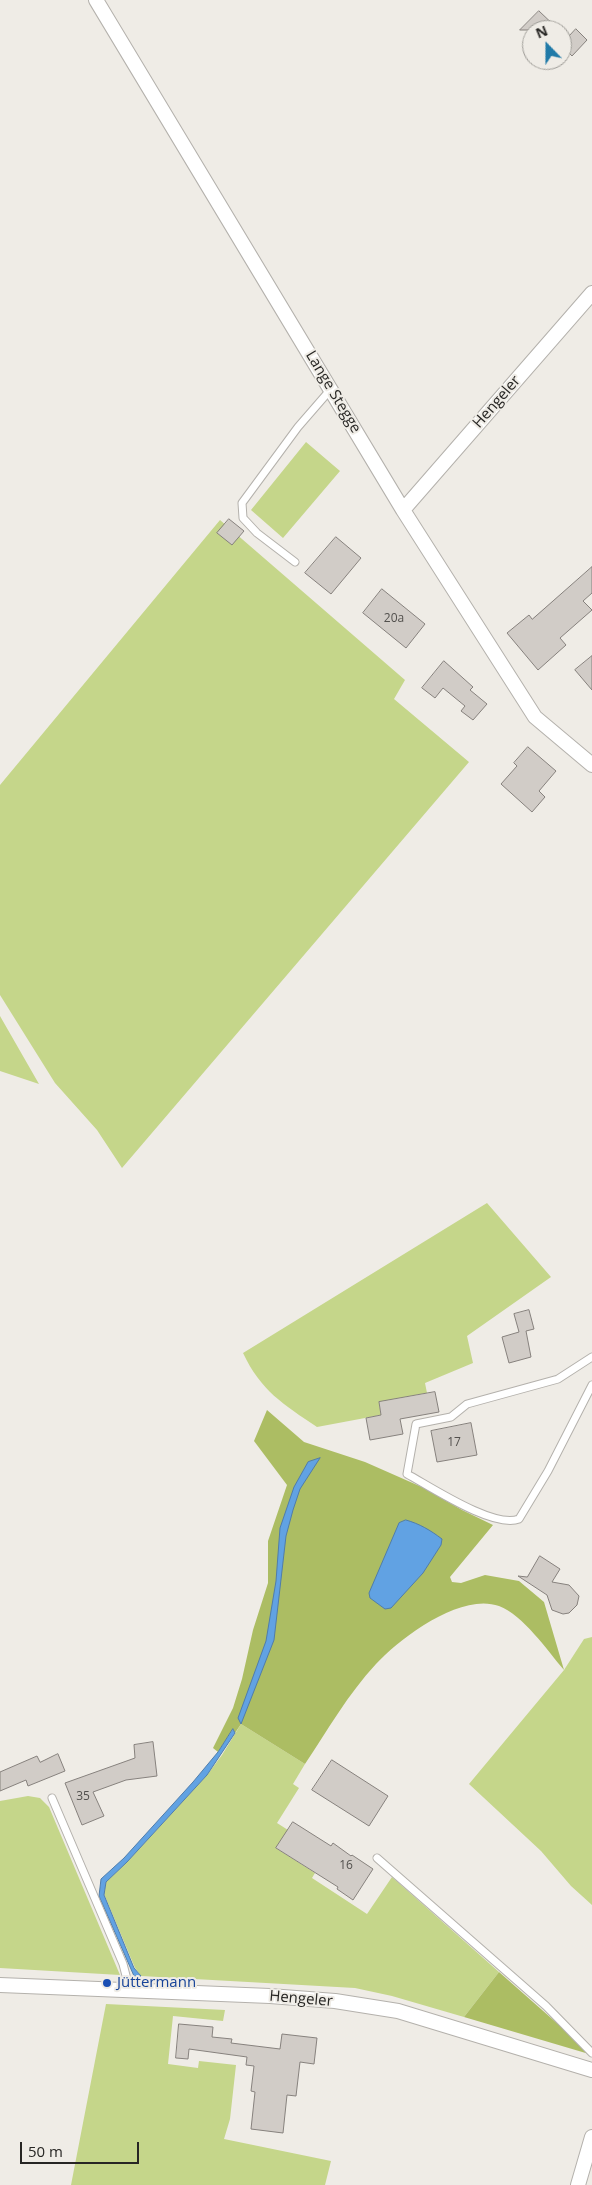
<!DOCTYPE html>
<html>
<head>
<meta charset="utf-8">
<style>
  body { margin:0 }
  #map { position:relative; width:592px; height:2185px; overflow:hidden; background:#efece6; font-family:"Open Sans",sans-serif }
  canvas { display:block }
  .north { position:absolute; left:522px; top:20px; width:50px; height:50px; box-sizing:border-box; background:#efece6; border:1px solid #9f9d98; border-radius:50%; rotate:338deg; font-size:14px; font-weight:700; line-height:20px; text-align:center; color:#272624 }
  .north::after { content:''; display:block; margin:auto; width:18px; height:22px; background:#207aa8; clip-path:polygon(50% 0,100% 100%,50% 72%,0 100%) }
  .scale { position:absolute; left:20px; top:2142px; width:119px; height:22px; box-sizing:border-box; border:2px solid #272624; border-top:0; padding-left:6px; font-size:15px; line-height:18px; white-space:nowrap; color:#272624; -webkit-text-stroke:4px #efece6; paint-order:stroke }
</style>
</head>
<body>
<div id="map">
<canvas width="592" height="2185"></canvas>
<div class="north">N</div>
<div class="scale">50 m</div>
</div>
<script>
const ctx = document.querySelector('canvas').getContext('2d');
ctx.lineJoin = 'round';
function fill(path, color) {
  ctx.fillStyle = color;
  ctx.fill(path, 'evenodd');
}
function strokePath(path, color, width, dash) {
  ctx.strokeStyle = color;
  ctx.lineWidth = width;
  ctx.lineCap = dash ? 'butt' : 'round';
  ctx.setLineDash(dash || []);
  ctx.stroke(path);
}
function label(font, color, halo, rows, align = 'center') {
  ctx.font = font + ' "Open Sans",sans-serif';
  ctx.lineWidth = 4;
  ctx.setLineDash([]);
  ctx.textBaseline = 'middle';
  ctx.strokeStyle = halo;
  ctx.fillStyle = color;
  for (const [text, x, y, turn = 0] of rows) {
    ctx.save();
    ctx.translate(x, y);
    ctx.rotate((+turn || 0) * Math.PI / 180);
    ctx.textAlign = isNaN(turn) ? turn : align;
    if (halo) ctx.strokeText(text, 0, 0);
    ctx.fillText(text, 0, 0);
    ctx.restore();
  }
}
fill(new Path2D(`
  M306,442L340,471L283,538L251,510Z
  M220,520L405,680L394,699L469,762L122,1168L97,1130L55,1083L0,995V785Z
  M0,1016L39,1084L0,1071Z
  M487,1203L551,1277L467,1336L473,1363L425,1383L427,1393L379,1402L381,1415L317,1427C283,1404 261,1391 243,1353Z
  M592,1637V1905L571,1886L541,1851L469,1784L564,1670L584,1639Z
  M241,1724L305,1764L293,1784L299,1788L277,1823L288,1830L276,1848L315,1873L312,1878L367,1914L392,1877L499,1972L464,2017L392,1996L355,1988L141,1976L135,1968L104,1894L106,1882L127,1862L207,1775L222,1755Z
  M28,1796L40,1798L49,1807L120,1975L0,1968V1801Z
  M106,2004L225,2010L223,2021L173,2016L168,2064L198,2068L199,2061L236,2065L230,2119L224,2139L331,2161L325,2185H71Z`), '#c5d68a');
fill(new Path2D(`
  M267,1410L304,1442L365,1462L424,1488L462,1510L493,1525L450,1577L452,1582L461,1583L485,1575L519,1581L544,1602L564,1670C547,1650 523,1615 499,1606C461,1592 400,1638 376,1664C348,1694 327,1731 305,1764L241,1724L235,1733L233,1729L218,1752L213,1748L233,1708L242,1679L253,1630L268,1583V1541L287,1485L254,1441Z
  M499,1972L576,2040L589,2054L464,2017Z`), '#acbd63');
const water = new Path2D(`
  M320,1458L300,1489L293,1510L286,1536L274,1640L241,1724L238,1718L266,1641L276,1581L280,1528L294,1487L308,1462Z
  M406,1520C420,1524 430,1530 442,1539L441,1545L423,1573L391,1608L385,1609L370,1598L369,1593L399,1523Z
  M233,1729L235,1733L207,1775L127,1862L106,1882L104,1895L134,1968L141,1976H134L99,1896L101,1879L124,1858L193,1782L218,1752Z`);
fill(water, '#61a2e3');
strokePath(water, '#507daa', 1);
const building = new Path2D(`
  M539,11L559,30H520Z
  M576,29L587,40L572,56L562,46V44Z
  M229,519L244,531L232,545L217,533Z
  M336,537L361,558L331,594L305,573Z
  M592,567V593L583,601L592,610L560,638L566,645L538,670L507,633L529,615L532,619Z
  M382,589L425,624L406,648L363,613Z
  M592,656V690L575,670Z
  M444,661L473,687L470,690L487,704L473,720L461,711L465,706L443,688L435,698L422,688Z
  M528,747L556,771L539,791L545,797L532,812L501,784L517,766L514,763Z
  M529,1310L534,1329L526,1331L531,1357L509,1363L502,1337L519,1332L514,1314Z
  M435,1392L439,1412L400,1419L403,1434L370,1440L366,1418L381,1415L379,1402Z
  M471,1423L477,1455L437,1462L431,1431Z
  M540,1556L560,1569L552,1582L569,1585L579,1596L577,1605L569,1613L563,1614L552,1610L547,1595L518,1576L527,1577Z
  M153,1742L157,1776L126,1780L93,1792L104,1816L82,1825L65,1783L135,1758L134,1745Z
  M58,1754L65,1771L28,1786L26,1780L0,1791V1772L37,1756L40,1762Z
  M332,1760L388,1796L369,1826L312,1790Z
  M293,1822L331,1846L333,1843L351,1856L352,1855L373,1869L353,1900L337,1889L338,1887L276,1848Z
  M179,2024L213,2027L212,2037L232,2039L231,2043L280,2049L282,2034L317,2038L314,2064L300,2062L296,2096L287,2095L283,2133L251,2129L255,2092L251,2091L254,2066L246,2065L247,2057L189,2049L188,2059L176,2058Z`);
fill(building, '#d1ccc7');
strokePath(building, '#86817d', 1);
const lane = new Path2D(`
  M295,562L257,533L243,518L242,503L298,427L331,389
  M592,1357L558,1379L467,1404L451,1417L416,1424L407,1474C431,1487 494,1529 519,1519L548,1471L592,1385
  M52,1798L123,1964L130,1991
  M377,1858L546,2006L592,2053`);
const street = new Path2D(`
  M96,0L403,510L535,717L592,765
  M403,510L592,293
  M0,1985L270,1996L335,2001L398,2011L592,2070
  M578,2185L592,2137`);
strokePath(lane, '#b4b1ac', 9);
strokePath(street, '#b4b1ac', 16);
strokePath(lane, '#fff', 7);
strokePath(street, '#fff', 14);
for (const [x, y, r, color] of [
  [107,1983,5,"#1a4fb4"]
]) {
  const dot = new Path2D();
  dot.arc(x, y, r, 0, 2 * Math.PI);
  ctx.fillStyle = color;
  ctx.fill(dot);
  strokePath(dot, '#efece6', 2);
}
label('12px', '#52504d', null, [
  ["20a",394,619],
  ["17",454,1443],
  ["35",83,1797],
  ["16",346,1866]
]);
label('15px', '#272624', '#efece6', [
  ["Lange Stegge",333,392,59],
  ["Hengeler",497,402,-49],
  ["Hengeler",301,1999,5]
]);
label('15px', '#164399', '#efece6', [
  ["Jüttermann",117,1983]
], 'left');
</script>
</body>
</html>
